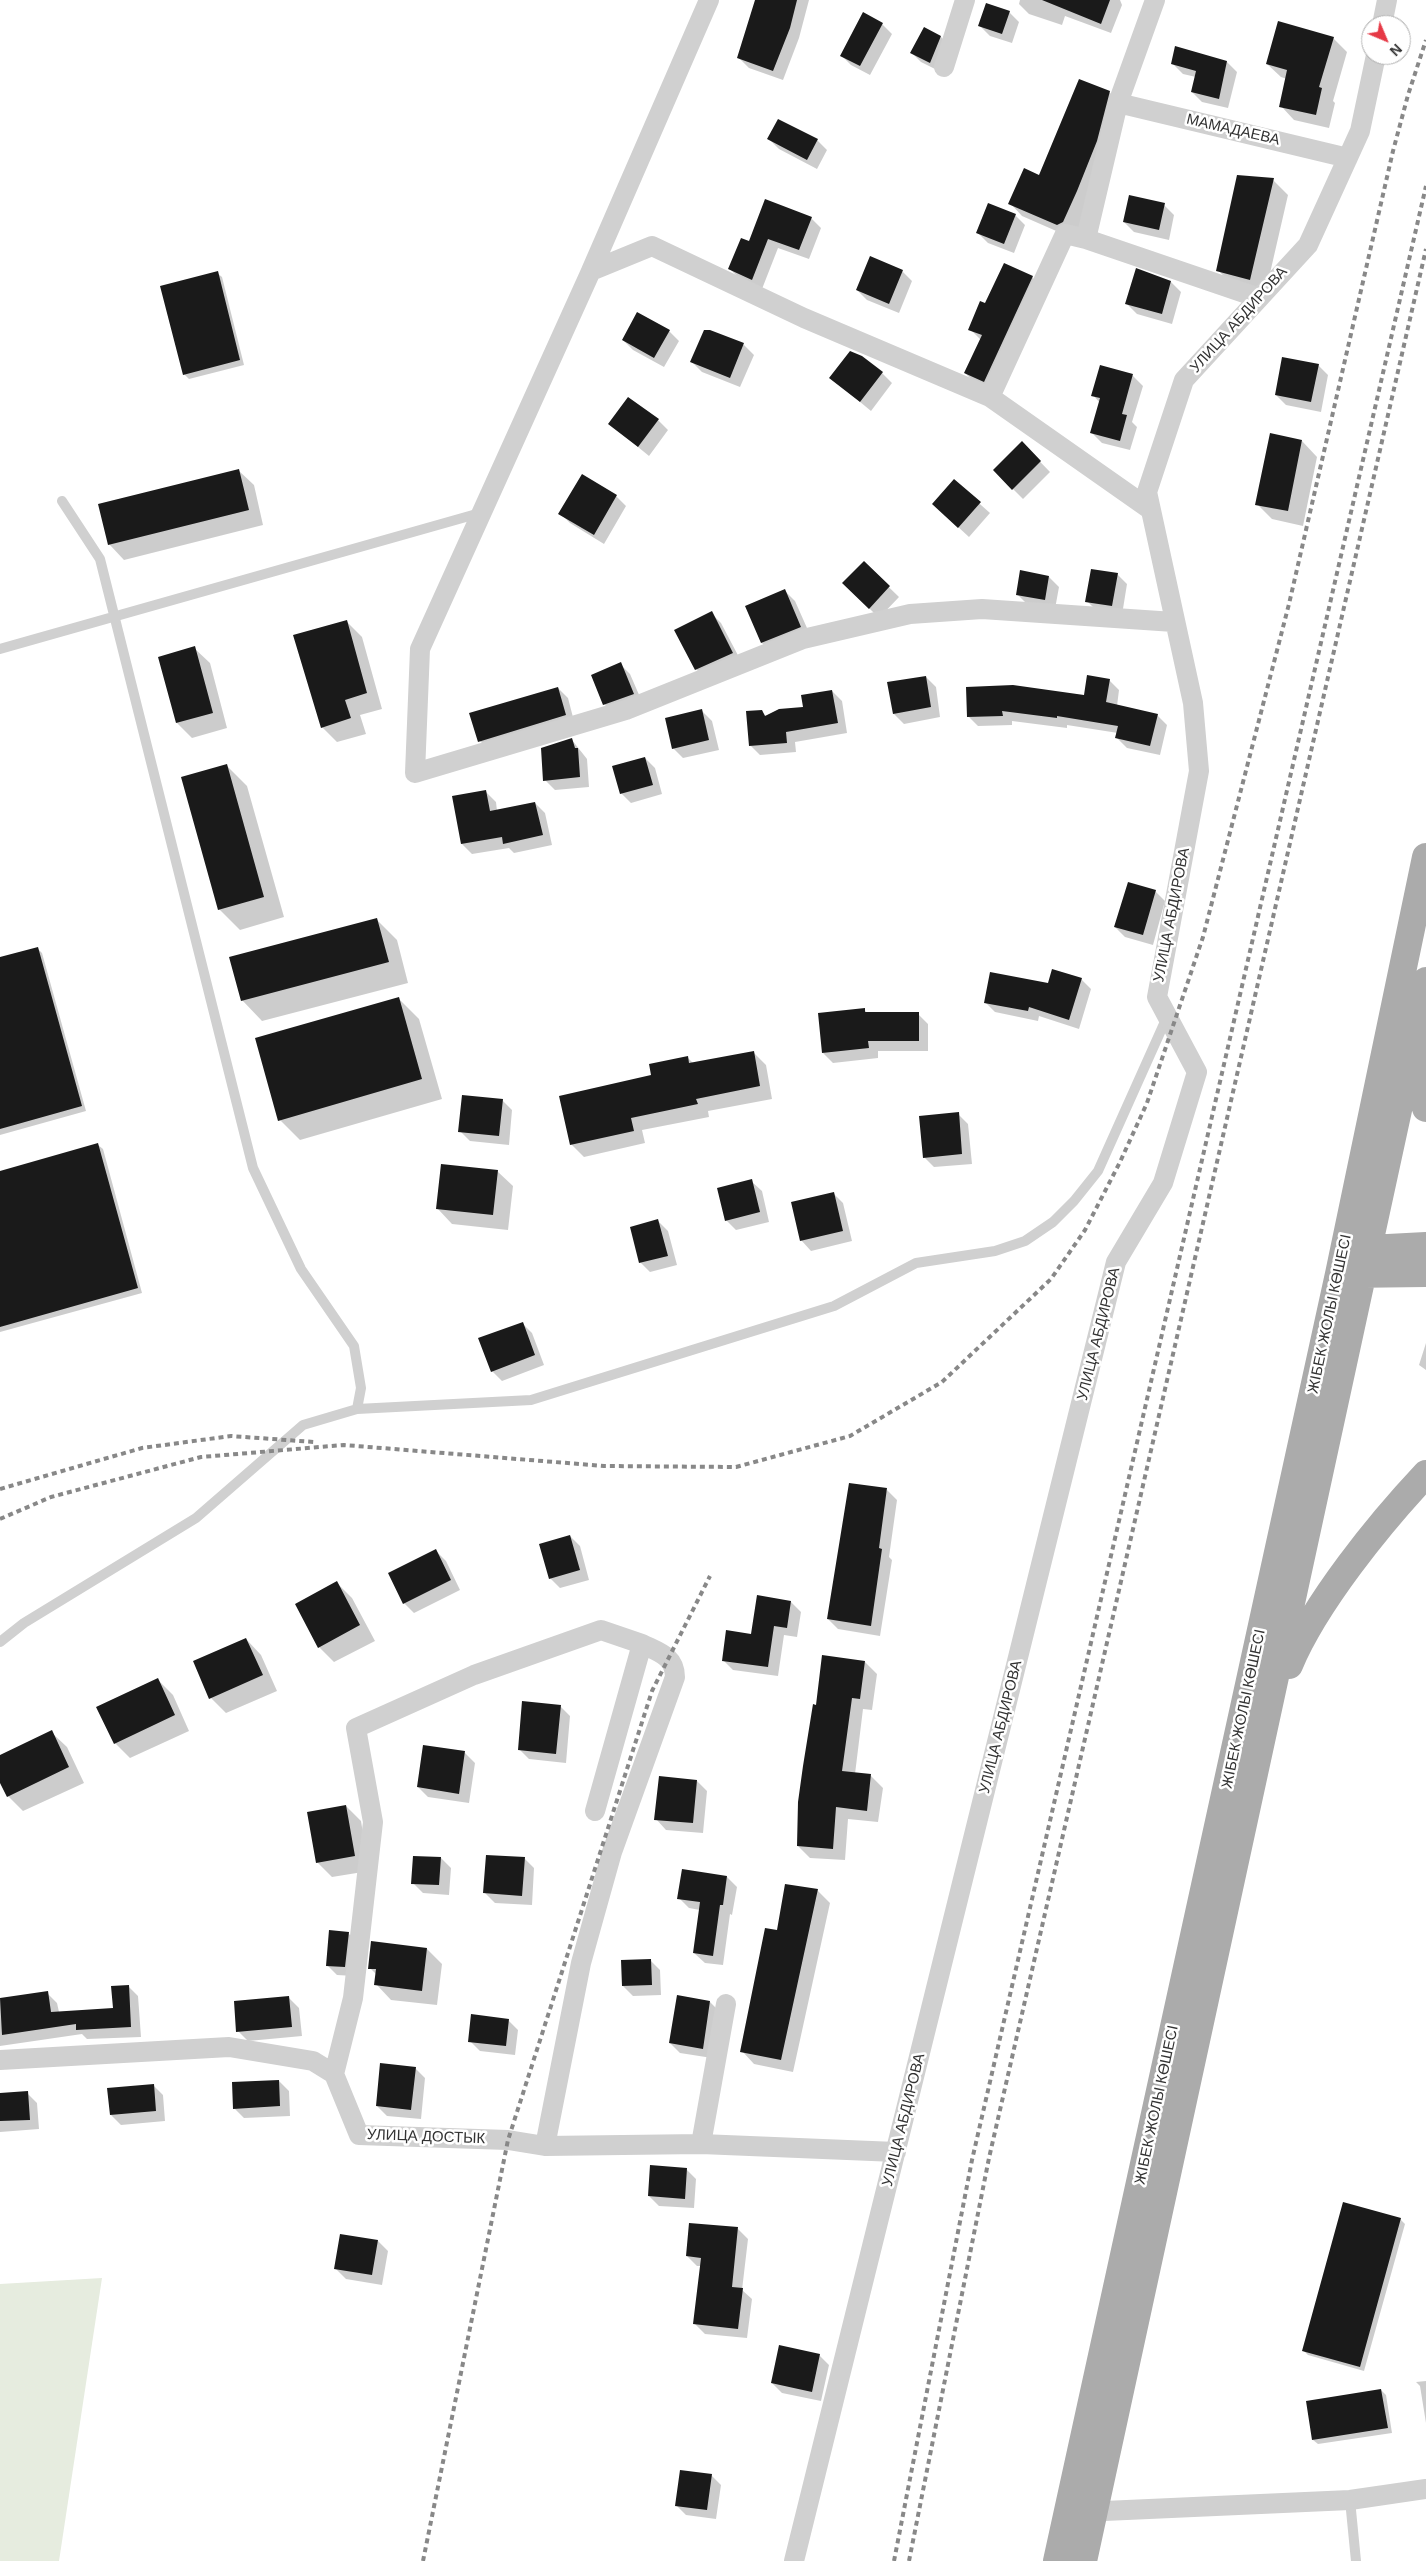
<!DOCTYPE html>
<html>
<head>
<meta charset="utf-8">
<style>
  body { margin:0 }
  #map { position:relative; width:1426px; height:2561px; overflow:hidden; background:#fff; font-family:Arial,sans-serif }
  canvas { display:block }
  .north { position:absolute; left:1361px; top:15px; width:50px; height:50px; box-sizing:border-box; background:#fff; border:1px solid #adadad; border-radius:50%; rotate:135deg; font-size:14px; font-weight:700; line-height:20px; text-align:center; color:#333 }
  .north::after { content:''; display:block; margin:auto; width:18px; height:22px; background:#e63946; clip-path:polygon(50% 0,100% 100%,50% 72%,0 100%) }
</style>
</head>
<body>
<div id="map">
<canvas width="1426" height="2561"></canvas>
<div class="north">N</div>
</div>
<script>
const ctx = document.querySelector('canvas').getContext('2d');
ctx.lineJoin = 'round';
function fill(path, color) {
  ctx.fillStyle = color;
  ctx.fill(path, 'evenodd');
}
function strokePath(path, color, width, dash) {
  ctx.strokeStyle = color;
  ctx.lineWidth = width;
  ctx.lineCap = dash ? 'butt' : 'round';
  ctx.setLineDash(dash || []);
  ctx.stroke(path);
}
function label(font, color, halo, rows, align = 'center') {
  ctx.font = font + ' Arial,sans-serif';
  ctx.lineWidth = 5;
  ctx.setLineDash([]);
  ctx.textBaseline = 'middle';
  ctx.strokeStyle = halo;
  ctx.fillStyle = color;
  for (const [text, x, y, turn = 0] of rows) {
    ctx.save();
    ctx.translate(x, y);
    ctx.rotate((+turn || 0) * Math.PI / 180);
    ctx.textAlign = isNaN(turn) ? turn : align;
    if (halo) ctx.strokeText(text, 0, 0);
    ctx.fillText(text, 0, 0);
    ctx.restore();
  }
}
fill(new Path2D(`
  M102,2278L59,2561H0V2284Z`), '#e6ecdf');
fill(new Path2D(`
  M756,0H809L799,38L783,80L749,68L739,58Z
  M1020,0H1120L1122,5L1111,33L1065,16L1062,25L1029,14L1019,4Z
  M1009,12L1019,22L1012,43L990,36L980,26Z
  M882,24L892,34L870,75L851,65L841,55Z
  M941,37L951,47L941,72L921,62L911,52Z
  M1333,38L1347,52L1333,101L1335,103L1329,128L1294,120L1281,106L1287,79L1281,77L1267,64Z
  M1227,62L1237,72L1228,108L1202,102L1192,92L1196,77L1183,74L1173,64Z
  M1109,92L1122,104L1109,154L1076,235L1070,237L1022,216L1010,203L1040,176Z
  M769,139L817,140L827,150L817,169L779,149Z
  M1273,180L1288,195L1265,295L1233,286L1218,270Z
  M1164,205L1174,215L1169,240L1134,232L1124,222Z
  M1015,215L1025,225L1014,253L988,243L978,233Z
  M811,218L821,228L809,259L778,248L762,289L740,279L730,269L750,243Z
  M902,271L912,281L899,313L867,300L857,290Z
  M217,273L222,277L244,365L189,379L184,374Z
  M1032,277L1042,287L994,391L975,383L965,373L981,340L970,329L986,305Z
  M1171,282L1181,292L1172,324L1137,314L1127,304Z
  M669,331L679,341L664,367L633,350L623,340Z
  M710,331L744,345L754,355L740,387L702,372L692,362Z
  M1318,365L1328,375L1321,412L1286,405L1276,395Z
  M1101,367L1133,376L1143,386L1132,422L1137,427L1130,450L1102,443L1092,433L1100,403L1093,395Z
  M882,373L892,383L871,411L831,378Z
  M658,420L668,430L649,456L610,424Z
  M1302,441L1317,457L1303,526L1272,519L1257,504Z
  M1022,443L1050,472L1023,499L994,470Z
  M238,470L254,485L263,525L124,560L109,544Z
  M582,476L616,496L626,506L604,544L570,523L560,513Z
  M954,481L990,513L969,537L944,514Z
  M864,563L899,597L879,618L844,583Z
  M1117,574L1127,584L1122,615L1097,611L1087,601Z
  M1049,577L1059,587L1055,609L1027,604L1017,594Z
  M785,591L795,601L811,637L772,653L762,643Z
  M711,613L721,623L742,663L706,679L696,669Z
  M346,621L362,637L382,709L360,715L366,734L337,742L322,727Z
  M194,648L210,663L227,728L192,738L177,723Z
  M620,664L630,674L643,704L614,714L604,704Z
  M926,677L936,687L940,717L904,724L894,714Z
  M1109,680L1119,690L1117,706L1157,715L1167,725L1160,755L1127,748L1117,738L1118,733L1067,725V728L1012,721V725L978,726L968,716L1085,696Z
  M558,688L568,698L575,725L490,751L480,741Z
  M832,691L842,701L847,733L795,742L796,752L760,755L750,745L761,711L766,716L804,708Z
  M702,711L712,721L719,750L683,758L673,748Z
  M572,740L587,759L589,787L555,790L545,780Z
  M645,758L655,768L662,794L631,803L621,793Z
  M227,766L247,786L284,917L240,930L219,909Z
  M486,792L496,802L497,811L535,803L545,813L552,845L514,853L509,848L472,854L462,844L454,797Z
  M1155,891L1165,901L1153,945L1125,937L1115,927Z
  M377,920L397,940L408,983L262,1021L242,1000Z
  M37,948L42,953L86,1111L0,1135V958Z
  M1081,979L1091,989L1079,1029L1039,1016L1038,1021L995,1012L985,1002L1048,984Z
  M398,998L419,1019L442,1099L300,1140L280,1120Z
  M864,1009L868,1014H918L928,1024V1051H878V1058L833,1063L823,1053Z
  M753,1052L766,1065L772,1099L708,1111L709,1117L642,1130L645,1143L584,1157L571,1144L653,1076L688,1058L694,1064Z
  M502,1100L512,1110L509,1145L470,1141L460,1131Z
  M958,1114L968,1124L972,1164L934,1167L924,1157Z
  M98,1145L103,1149L142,1293L0,1332V1172Z
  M497,1171L513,1186L508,1230L452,1224L437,1208Z
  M751,1181L762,1191L769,1222L736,1230L726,1220Z
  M833,1193L843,1203L852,1241L811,1251L801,1240Z
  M658,1221L668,1231L677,1265L650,1272L640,1262Z
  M522,1323L532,1333L544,1365L502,1381L492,1371Z
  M1426,1343V1370L1419,1365Z
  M887,1490L897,1500L889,1557L892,1560L880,1636L838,1629L828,1619Z
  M570,1536L580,1546L589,1580L560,1588L550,1578Z
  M436,1551L446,1561L460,1590L414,1613L404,1603Z
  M337,1583L352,1598L375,1641L334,1662L319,1647Z
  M791,1602L801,1612L797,1637L784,1635L778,1676L733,1670L723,1660Z
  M246,1639L261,1655L277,1691L226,1713L211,1698Z
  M865,1662L877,1674L872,1710L863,1709L855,1774L871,1776L883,1788L878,1822L848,1819L845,1860L810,1858L798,1846L817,1706Z
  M157,1679L173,1695L189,1731L130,1758L115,1743Z
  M560,1706L570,1716L566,1763L529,1759L519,1749Z
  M51,1732L67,1747L84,1783L23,1811L8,1796L0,1780V1756Z
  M424,1746L465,1753L475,1763L469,1803L428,1797L418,1787Z
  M697,1781L707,1791L703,1833L666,1830L656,1819Z
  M346,1806L361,1821L369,1871L332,1877L317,1862Z
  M441,1858L451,1868L449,1895L423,1893L413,1883Z
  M524,1858L534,1868L532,1905L495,1903L485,1893Z
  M727,1877L737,1887L732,1915L730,1914L723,1965L705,1963L694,1953L700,1910L689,1908L679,1898Z
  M817,1890L830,1903L793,2072L754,2064L742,2051L778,1932Z
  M348,1933L358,1943L354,1976L337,1975L327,1965Z
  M427,1949L442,1964L437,2005L391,2000L376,1984L377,1975L370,1968Z
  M650,1960L660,1970L661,1995L633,1996L623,1986Z
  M128,1986L138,1996L141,2037L87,2039L82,2034L0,2046V2051V2000L47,1993L57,2003L59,2012L114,2009Z
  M289,1998L299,2008L302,2036L248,2041L238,2031Z
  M710,2002L720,2012L712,2058L680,2053L670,2043Z
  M508,2020L518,2030L515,2055L480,2051L470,2041Z
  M415,2068L425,2078L421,2119L387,2116L377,2106Z
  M279,2081L289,2091L290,2116L244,2118L234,2108Z
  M153,2085L163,2095L165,2121L121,2125L111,2115Z
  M27,2093L37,2103L39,2129L0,2132V2094Z
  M686,2169L696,2179L694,2208L659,2206L649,2196Z
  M1400,2219L1405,2224L1364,2371L1308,2355L1303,2350Z
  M738,2229L748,2239L742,2290L752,2299L747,2338L705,2334L695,2324L701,2266H697L687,2256Z
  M378,2241L388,2251L382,2285L346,2279L336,2269Z
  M819,2355L829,2365L821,2401L782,2393L772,2383Z
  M1426,2381V2423L1420,2386L1416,2382Z
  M1381,2390L1386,2395L1392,2433L1318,2444L1313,2440Z
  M711,2475L721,2485L716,2519L686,2515L676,2505Z`), '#0003');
fill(new Path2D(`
  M755,0H797L790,28L773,71L737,58Z
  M1042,0H1110L1101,24Z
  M986,3L1010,11L1002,34L978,26Z
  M863,12L883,23L860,66L840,56Z
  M1278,21L1334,37L1319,87L1322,88L1316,115L1279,107L1287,70L1266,64Z
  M924,27L941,36L930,63L910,53Z
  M1175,46L1227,61L1219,99L1191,92L1196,71L1171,64Z
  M1079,79L1110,91L1097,141L1077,191L1063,222L1057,225L1008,204L1024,168L1039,175Z
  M778,119L818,139L807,160L767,139Z
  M1237,175L1274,178L1250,280L1216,271Z
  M1129,195L1165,203L1159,230L1123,222Z
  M765,199L812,217L799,250L768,239L752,280L728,269L741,238L749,241Z
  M988,203L1016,214L1004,244L976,233Z
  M870,256L903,270L889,304L856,290Z
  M1004,263L1033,276L984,382L964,373L982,335L968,330L980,301L985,303Z
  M1136,268L1171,281L1162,314L1125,304Z
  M218,271L240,360L183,375L160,286Z
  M637,312L670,330L654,358L622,340Z
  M704,330H710L744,343L730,378L690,362Z
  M850,351L862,356L883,372L860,402L829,378Z
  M1282,357L1319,364L1311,402L1275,395Z
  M1100,365L1133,374L1122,414L1127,415L1120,441L1090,433L1100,398L1091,396Z
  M628,397L659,419L638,447L608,424Z
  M1270,433L1302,440L1288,511L1255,505Z
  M1022,441L1041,461L1012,490L993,470Z
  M239,469L249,510L108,545L98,504Z
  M582,474L617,495L594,535L558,514Z
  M954,479L981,502L958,528L932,504Z
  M864,561L890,586L869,609L842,583Z
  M1091,569L1118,573L1112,606L1085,602Z
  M1020,570L1049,576L1045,600L1016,595Z
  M785,589L801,627L761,643L745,606Z
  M712,611L733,653L695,670L674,630Z
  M347,620L367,693L345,700L351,718L321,728L293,635Z
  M195,646L213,713L176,723L158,657Z
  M621,662L634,694L603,705L591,675Z
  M1087,675L1110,679L1106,702L1158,714L1150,746L1115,738L1118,726L1057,716V718L1002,711L1003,716L967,717L966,687L1013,685L1084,695Z
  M926,676L931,707L893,714L887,682Z
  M558,687L566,715L478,742L469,713Z
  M832,690L838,723L786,732L787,743L749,746L746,711L762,710L765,716L779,709L803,707L801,695Z
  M702,709L709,740L672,749L665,718Z
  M572,738L575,748H578L580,777L543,781L541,748Z
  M645,757L653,785L620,794L612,766Z
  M227,764L264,897L218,910L181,777Z
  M486,790L490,811L535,802L543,835L503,844L502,837L461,844L452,796Z
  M1128,882L1156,890L1143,935L1114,927Z
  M377,918L389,962L241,1001L229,957Z
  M38,947L82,1106L0,1129V957Z
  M1052,969L1082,978L1069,1020L1029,1007L1028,1011L984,1003L990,972L1048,983Z
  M399,997L422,1079L278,1121L255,1038Z
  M865,1008V1012H919V1041H868L869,1048L822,1053L818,1013Z
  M754,1051L760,1086L696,1099L698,1104L631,1118L634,1131L570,1145L559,1096L651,1075L649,1064L688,1056L689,1063Z
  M462,1095L503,1099L499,1136L458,1132Z
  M959,1112L962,1154L923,1158L919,1116Z
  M98,1143L138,1288L0,1327V1171Z
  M441,1164L498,1170L493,1215L436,1209Z
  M752,1179L760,1212L725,1221L717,1188Z
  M834,1192L843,1231L800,1241L791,1202Z
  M658,1219L668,1256L639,1263L630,1227Z
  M523,1322L535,1355L491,1372L478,1338Z
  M849,1483L887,1488L879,1548L882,1549L871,1626L827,1619Z
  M570,1535L580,1570L549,1579L539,1544Z
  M436,1549L451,1580L403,1604L388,1573Z
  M337,1581L360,1625L318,1648L295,1604Z
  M757,1595L791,1601L787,1628L774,1626L768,1667L722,1661L726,1630L751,1634Z
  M246,1638L263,1675L209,1699L193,1661Z
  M822,1655L865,1661L860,1699L852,1698L842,1771L871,1774L867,1811L836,1807L833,1849L797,1846L798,1802L803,1766L813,1704L816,1705Z
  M158,1678L175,1715L114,1744L96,1707Z
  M522,1701L561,1705L556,1754L518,1750Z
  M52,1730L69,1767L7,1797L0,1783V1755Z
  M423,1745L465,1751L459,1794L417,1787Z
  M659,1776L697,1780L693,1823L654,1820Z
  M346,1805L355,1856L316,1863L307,1812Z
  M486,1855L525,1857L522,1896L483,1893Z
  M413,1856L441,1857L439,1885L411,1884Z
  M682,1869L727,1876L723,1905H720L713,1956L693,1953L700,1902L677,1899Z
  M785,1884L818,1889L781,2060L740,2052L765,1928L777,1930Z
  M329,1930L349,1932L345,1967L326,1966Z
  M371,1941L427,1948L422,1991L374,1985L376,1969H368Z
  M651,1959L652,1985L622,1986L621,1960Z
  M129,1985L131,2027L76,2030V2024L2,2035L0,1998L48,1991L51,2012L113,2008L111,1986Z
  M677,1995L710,2001L703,2049L669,2043Z
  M289,1996L292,2027L236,2032L234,2001Z
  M471,2014L509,2019L506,2046L468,2042Z
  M380,2063L416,2067L411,2110L376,2106Z
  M279,2080L280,2106L233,2109L232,2082Z
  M154,2084L156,2111L110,2115L107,2088Z
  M28,2091L30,2120L0,2121V2093Z
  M650,2165L687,2168L685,2199L648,2196Z
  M1343,2202L1401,2218L1360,2367L1302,2351Z
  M689,2223L738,2227L732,2287L743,2288L738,2329L693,2324L701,2258L686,2256Z
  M340,2234L378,2240L372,2275L334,2269Z
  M779,2345L820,2354L812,2392L771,2383Z
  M1381,2389L1388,2428L1312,2440L1306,2401Z
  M680,2470L712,2474L707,2510L675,2506Z`), '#1a1a1a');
strokePath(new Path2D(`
  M62,501L100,559L253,1168L301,1269L354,1346L361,1388L357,1409
  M0,649L480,513
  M0,1642L24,1623L196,1518L303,1425L357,1409L531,1400L834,1306L916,1263L995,1251L1025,1241L1053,1222L1074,1201L1098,1171L1167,1017
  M1350,2500L1356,2561`), '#d0d0d0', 10);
strokePath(new Path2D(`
  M1155,0L1118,103L1348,158
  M1382,25L1387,0
  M944,67L965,0
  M1118,103L1086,239L1259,298
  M591,271L709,0
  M990,397L1065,234L1086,239
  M1151,510L990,397L804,318L652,246L591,271L420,649L415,773L626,710L803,639L910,614L982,609L1174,622
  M0,2060L229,2047L313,2061L334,2074L359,2135L508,2140L545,2146L701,2144L896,2152
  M334,2074L353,1998L373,1822L356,1728L474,1675L601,1630L642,1644L595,1811
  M701,2144L726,2004
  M545,2146L581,1963L612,1852L675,1677C675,1656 658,1652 642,1644
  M1082,2512L1350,2500L1426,2489
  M794,2561L1116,1262L1163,1183L1197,1072L1157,997L1199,771L1193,703L1147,492L1184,380L1308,245L1360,131L1376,55`), '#d0d0d0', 20);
strokePath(new Path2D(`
  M1420,1055L1421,1091L1426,1108
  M1350,1250L1426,1246
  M1345,1274L1426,1273
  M1289,1665C1315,1603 1379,1524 1426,1474
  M1057,2561L1339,1274L1426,857
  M1083,2561L1426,981`), '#ababab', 28);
strokePath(new Path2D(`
  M0,1489L142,1448L231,1436L314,1442
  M0,1519L51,1497L201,1457L344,1445L604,1466L736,1467L850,1436L942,1382L1051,1279L1085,1230L1120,1162L1147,1103L1203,937L1289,604L1393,151L1408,95L1426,40
  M423,2561L508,2140L652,1691L710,1576
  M894,2561L972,2160L1426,186
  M909,2561L989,2158L1426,249`), '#888', 4, [5, 4]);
label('15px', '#333', '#fff', [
  ["МАМАДАЕВА",1233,130,13],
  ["УЛИЦА АБДИРОВА",1239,320,-48],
  ["УЛИЦА АБДИРОВА",1172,915,-79],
  ["ЖІБЕК ЖОЛЫ КӨШЕСІ",1330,1314,-78],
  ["УЛИЦА АБДИРОВА",1099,1334,-76],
  ["ЖІБЕК ЖОЛЫ КӨШЕСІ",1244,1709,-78],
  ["УЛИЦА АБДИРОВА",1001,1727,-76],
  ["ЖІБЕК ЖОЛЫ КӨШЕСІ",1157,2105,-78],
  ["УЛИЦА АБДИРОВА",904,2120,-76],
  ["УЛИЦА ДОСТЫК",426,2137,2]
]);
</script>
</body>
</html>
